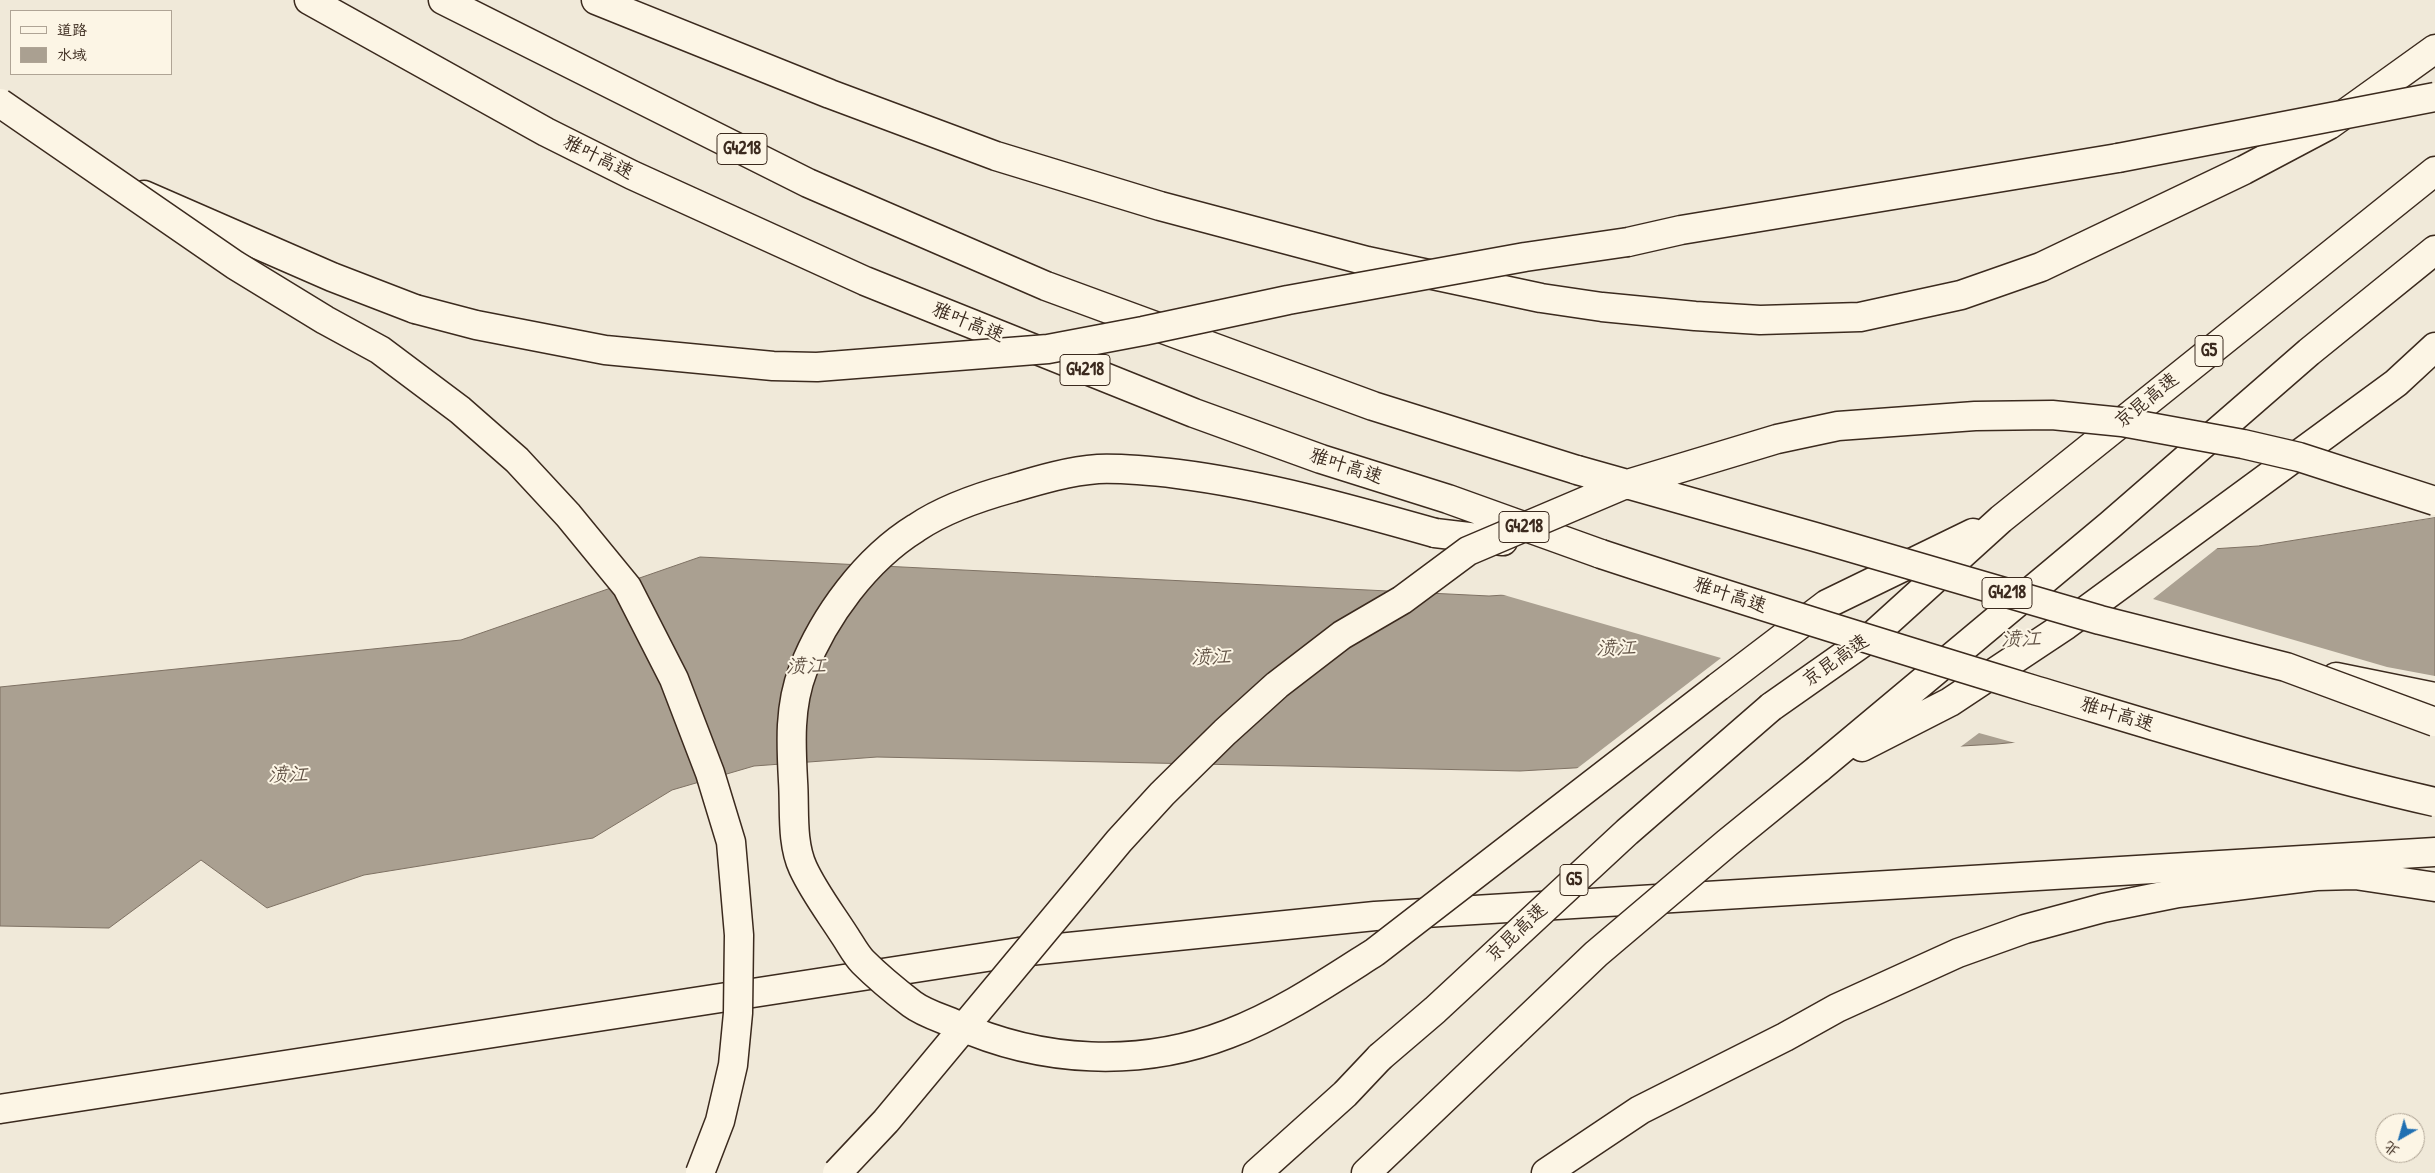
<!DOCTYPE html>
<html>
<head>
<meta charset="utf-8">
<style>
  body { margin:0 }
  #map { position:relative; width:2435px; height:1173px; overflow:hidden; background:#f0e9d9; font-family:"Patrick Hand","LXGW WenKai TC",sans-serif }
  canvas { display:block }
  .legend { position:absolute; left:10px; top:10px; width:162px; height:65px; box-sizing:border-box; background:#fcf5e5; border:1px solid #afa495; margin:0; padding:6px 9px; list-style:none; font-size:15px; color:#3b2a1e }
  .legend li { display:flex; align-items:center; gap:10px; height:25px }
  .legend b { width:25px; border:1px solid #afa495 }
  .north { position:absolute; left:2375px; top:1113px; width:50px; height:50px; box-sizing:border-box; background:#fcf5e5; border:1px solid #afa495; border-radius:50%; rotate:218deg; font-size:14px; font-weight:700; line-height:20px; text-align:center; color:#3b2a1e }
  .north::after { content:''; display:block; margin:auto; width:18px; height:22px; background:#1f6fb2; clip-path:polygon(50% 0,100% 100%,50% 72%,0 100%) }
</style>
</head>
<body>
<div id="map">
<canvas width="2435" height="1173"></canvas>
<ul class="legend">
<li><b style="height:6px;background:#fcf5e5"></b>道路</li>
<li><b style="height:14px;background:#aaa091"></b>水域</li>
</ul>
<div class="north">北</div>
</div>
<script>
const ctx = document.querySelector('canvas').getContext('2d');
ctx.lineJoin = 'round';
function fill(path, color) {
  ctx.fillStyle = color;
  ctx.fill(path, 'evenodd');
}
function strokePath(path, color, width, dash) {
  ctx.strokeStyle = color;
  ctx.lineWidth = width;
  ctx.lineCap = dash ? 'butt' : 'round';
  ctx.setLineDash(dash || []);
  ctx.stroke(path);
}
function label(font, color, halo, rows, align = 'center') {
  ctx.font = font + ' "Patrick Hand","LXGW WenKai TC",sans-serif';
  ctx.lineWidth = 4;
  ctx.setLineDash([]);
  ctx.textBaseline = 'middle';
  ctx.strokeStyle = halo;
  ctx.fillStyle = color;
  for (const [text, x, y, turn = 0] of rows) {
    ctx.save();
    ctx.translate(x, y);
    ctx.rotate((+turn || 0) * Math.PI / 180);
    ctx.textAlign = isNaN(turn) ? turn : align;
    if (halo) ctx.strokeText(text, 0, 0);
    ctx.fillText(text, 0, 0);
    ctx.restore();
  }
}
const water = new Path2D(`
  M2435,518V701L1997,744L1520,771L877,757L754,766L672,790L593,838L364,875L267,908L201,860L109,928L0,926V687L461,640L700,557L1489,596L2258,546Z`);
fill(water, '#aaa091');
strokePath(water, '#7e7163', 1);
fill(new Path2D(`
  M2220,546L2153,599L2387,667L2435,676V703L2019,744L1979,733L1959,748L1575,770L1721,658L1497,593Z`), '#f0e9d9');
const major = new Path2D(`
  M0,1109L1019,952L1375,916L2435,852`);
const highway = new Path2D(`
  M309,0L546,132L632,175L865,281L1194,413L1321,459L1448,499L1601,554
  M443,0L808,183L1046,286L1373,406L1577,470
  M596,0L830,94L996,156L1160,206L1367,261L1541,298L1602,307L1695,316L1760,320L1860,317L1961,295L2041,267L2244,170L2329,125L2435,49
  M144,195L332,277L415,309
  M1628,242L1681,230L2118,158
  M1435,533L1503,541
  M2336,677L2435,697
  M1718,687L1827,604L1973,533
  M1771,707L1872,636L2001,519L2435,171
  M1862,747L1950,702L2066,625L2396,383L2435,347
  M1818,769L2110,525L2309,352L2435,250
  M1257,1173L1345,1094L1380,1057
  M1366,1173L1510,1036
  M1546,1173L1640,1110L1785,1037L1837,1008L1958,953L2025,929L2103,908L2178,893L2316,876L2355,875L2435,887`);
strokePath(major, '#3b2a1e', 31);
strokePath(highway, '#3b2a1e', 31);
strokePath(major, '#fcf5e5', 28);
strokePath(highway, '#fcf5e5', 28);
const highwayBridge = new Path2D(`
  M0,103L235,265L325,320L380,350L460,410L517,460L568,515L627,587L674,679L710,773L731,842L739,935L738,1013L733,1065L720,1121L700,1173
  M2118,158L2435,97
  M415,309L476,325L605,350L773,366L817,367L1048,349L1143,331L1288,300L1525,257L1628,242
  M1577,470L1815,537L2100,620L2286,667L2435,722
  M1435,533C1350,509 1265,485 1178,474C1152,471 1124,468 1098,469C1069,471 1039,480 1012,488C979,497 944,509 916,528C866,559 824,616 803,670C789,706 791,744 793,781C795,809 791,842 803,868C814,892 831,914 845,936C851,945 856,955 863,962C878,977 895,991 912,1004C924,1013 941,1018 955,1024C1041,1063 1140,1068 1228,1034C1281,1014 1328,982 1375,952L1718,687
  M1601,554C1743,601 1887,645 2031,689C2165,729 2298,771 2435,802
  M1510,1036L1596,954L1727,843L1818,769
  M1380,1057L1435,1010L1627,832L1771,707
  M837,1173L886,1121L1119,841L1162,794L1225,732L1277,685L1342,635L1402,600L1468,551L1621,486L1777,439L1838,426L1975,416L2052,415L2122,422L2243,444L2299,457L2435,501`);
strokePath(highwayBridge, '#3b2a1e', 31, []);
strokePath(highwayBridge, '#fcf5e5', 28);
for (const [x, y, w] of [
  [742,149,50],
  [2209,351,28],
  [1085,370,50],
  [1524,527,50],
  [2007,593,50],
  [1574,880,28]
]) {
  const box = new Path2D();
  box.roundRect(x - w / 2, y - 15.5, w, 31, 4);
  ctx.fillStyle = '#fcf5e5';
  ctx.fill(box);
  strokePath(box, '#3b2a1e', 1);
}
label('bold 18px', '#3b2a1e', null, [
  ["G4218",742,149],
  ["G5",2209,351],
  ["G4218",1085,370],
  ["G4218",1524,527],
  ["G4218",2007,593],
  ["G5",1574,880]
]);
label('19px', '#3b2a1e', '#fcf5e5', [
  ["雅叶高速",598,158,26],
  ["雅叶高速",968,323,22],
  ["京昆高速",2147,401,-39],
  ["雅叶高速",1346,467,18],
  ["雅叶高速",1730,596,18],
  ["京昆高速",1836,661,-35],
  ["雅叶高速",2117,715,17],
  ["京昆高速",1517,933,-43]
]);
label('italic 20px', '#625346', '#fcf5e5', [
  ["𣸣江",2021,640,-1],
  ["𣸣江",1616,649,-1],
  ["𣸣江",1211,658,-1],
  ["𣸣江",806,667,-1],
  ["𣸣江",288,776]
]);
</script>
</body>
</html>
